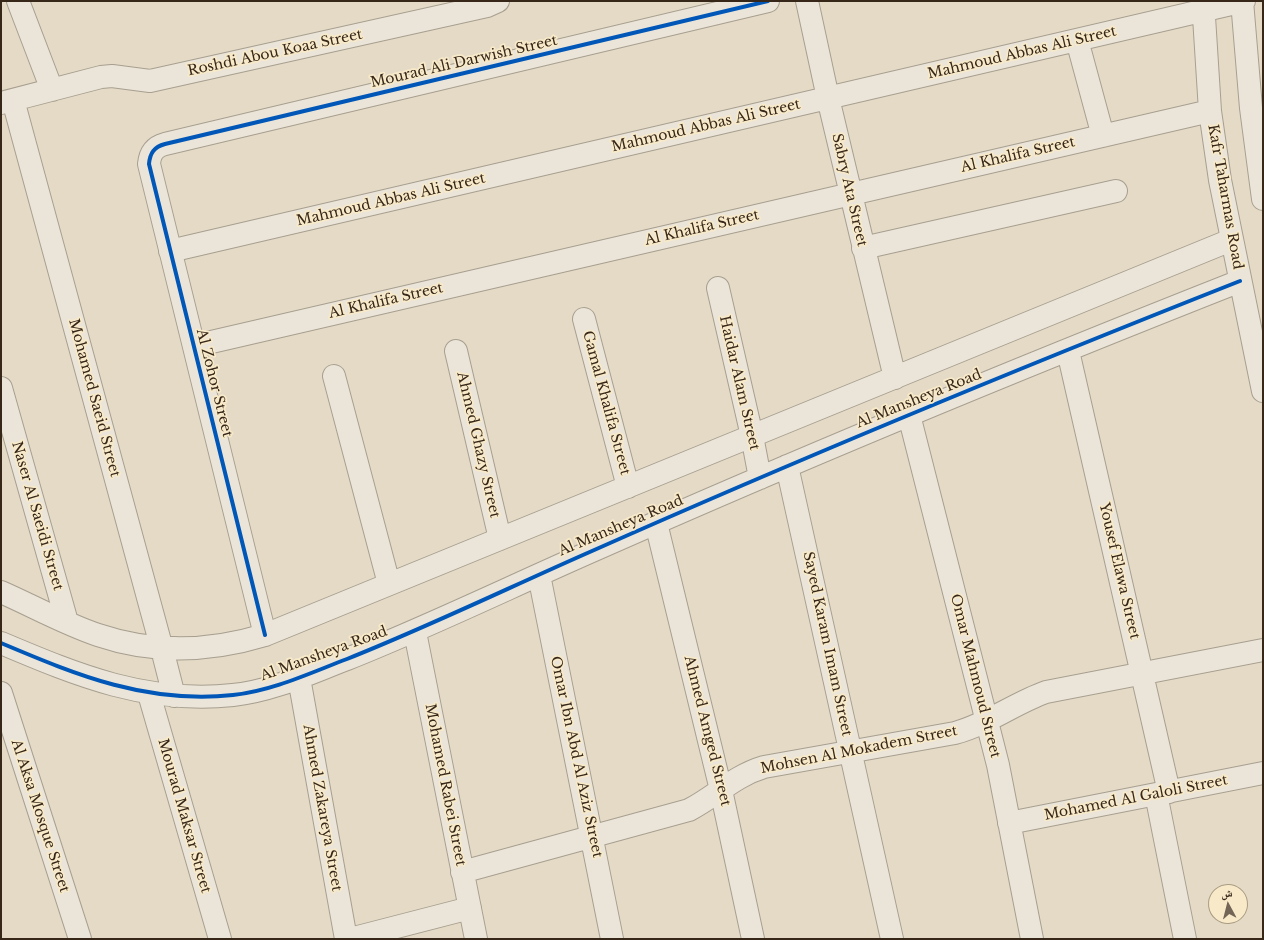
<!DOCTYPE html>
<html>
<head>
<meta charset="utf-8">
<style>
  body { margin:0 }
  #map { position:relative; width:1264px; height:940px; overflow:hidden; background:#e4dac6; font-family:"Libre Baskerville","Noto Naskh Arabic",serif }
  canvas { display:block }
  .frame { position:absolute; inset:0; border:2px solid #362719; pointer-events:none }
  .north { position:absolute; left:1208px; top:884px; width:40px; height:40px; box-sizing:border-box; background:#f8eac9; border:1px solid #aa9c83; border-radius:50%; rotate:353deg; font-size:11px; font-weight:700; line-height:16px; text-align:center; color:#362719 }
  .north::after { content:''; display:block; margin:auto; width:14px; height:18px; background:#736656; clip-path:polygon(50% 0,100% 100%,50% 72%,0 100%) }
</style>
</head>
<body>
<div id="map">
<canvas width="1264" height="940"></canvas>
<div class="frame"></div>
<div class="north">ش</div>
</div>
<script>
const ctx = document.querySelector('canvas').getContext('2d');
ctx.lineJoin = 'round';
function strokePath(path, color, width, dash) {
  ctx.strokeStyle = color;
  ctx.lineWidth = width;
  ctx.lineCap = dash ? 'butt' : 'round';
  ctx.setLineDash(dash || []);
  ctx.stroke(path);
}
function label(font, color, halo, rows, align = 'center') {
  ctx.font = font + ' "Libre Baskerville",serif';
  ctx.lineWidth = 3.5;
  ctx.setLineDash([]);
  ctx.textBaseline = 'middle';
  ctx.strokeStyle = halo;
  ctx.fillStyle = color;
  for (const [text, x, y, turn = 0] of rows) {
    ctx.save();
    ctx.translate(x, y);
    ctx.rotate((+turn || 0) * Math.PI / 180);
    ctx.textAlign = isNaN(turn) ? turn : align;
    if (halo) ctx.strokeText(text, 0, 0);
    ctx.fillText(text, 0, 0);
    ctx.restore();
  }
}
const minor = new Path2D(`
  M18,1L52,90
  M807,1L828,98L895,378
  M1203,1L1210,111L1220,180L1263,391
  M1242,1L1251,108L1263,199
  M1077,40L1103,136
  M13,100L162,649L174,696
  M1,103L101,77L112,76L150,81L487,6L498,1
  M863,248L1116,191
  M170,251L1244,1
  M718,288L752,436L760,478
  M584,319L628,487
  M194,346L1210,111
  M456,351L500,539
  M1068,351L1169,792
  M334,376L389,584
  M1,388L67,622
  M909,415L998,765L1032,939
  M787,466L892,939
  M656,523L721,790L753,939
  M539,575L612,939
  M1,592C33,606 65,624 98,635C154,654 209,652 265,635L1231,240
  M415,632L476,939
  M265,635L149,164C150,153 154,147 165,144L768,1
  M1,643C79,676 147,704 233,695C272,691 310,673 347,659C430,626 510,587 592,551C806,456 1022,367 1240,281
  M299,678L346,939
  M1,693L80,939
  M149,694L220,939
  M1156,794L1185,939
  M1009,823L1263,773
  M462,872L689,810C716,796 734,776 764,767L955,733C988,724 1015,703 1046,692L1263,650
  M350,939L470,908`);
strokePath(minor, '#a89f90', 24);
strokePath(minor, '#ebe5d9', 22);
strokePath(new Path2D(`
  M265,635L149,164C150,153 154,147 165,144L768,1
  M1,643C79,676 147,704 233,695C272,691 310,673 347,659C430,626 510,587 592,551C806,456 1022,367 1240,281`), '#0057b8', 4);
label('14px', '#362719', '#f8eac9', [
  ["Roshdi Abou Koaa Street",275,53,-12],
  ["Mahmoud Abbas Ali Street",1022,53,-13],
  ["Mourad Ali Darwish Street",464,62,-13],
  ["Mahmoud Abbas Ali Street",706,126,-13],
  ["Al Khalifa Street",1018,155,-13],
  ["Sabry Ata Street",849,190,77],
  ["Kafr Taharmas Road",1225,197,80],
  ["Mahmoud Abbas Ali Street",391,200,-13],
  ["Al Khalifa Street",702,228,-13],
  ["Al Khalifa Street",386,301,-13],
  ["Al Zohor Street",214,383,76],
  ["Haidar Alam Street",739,383,77],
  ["Mohamed Saeid Street",94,398,75],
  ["Al Mansheya Road",919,399,-22],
  ["Gamal Khalifa Street",606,403,75],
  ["Ahmed Ghazy Street",478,445,77],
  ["Naser Al Saeidi Street",37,516,74],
  ["Al Mansheya Road",621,526,-23],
  ["Yousef Elawa Street",1119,571,77],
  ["Sayed Karam Imam Street",827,644,78],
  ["Al Mansheya Road",324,654,-20],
  ["Omar Mahmoud Street",975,676,76],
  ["Ahmed Amged Street",707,731,76],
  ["Mohsen Al Mokadem Street",859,750,-11],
  ["Omar Ibn Abd Al Aziz Street",576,757,78],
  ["Mohamed Rabei Street",445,785,79],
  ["Mohamed Al Galoli Street",1136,798,-11],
  ["Ahmed Zakareya Street",322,808,80],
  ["Al Aksa Mosque Street",40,816,72],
  ["Mourad Maksar Street",184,816,74]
]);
</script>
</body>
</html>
